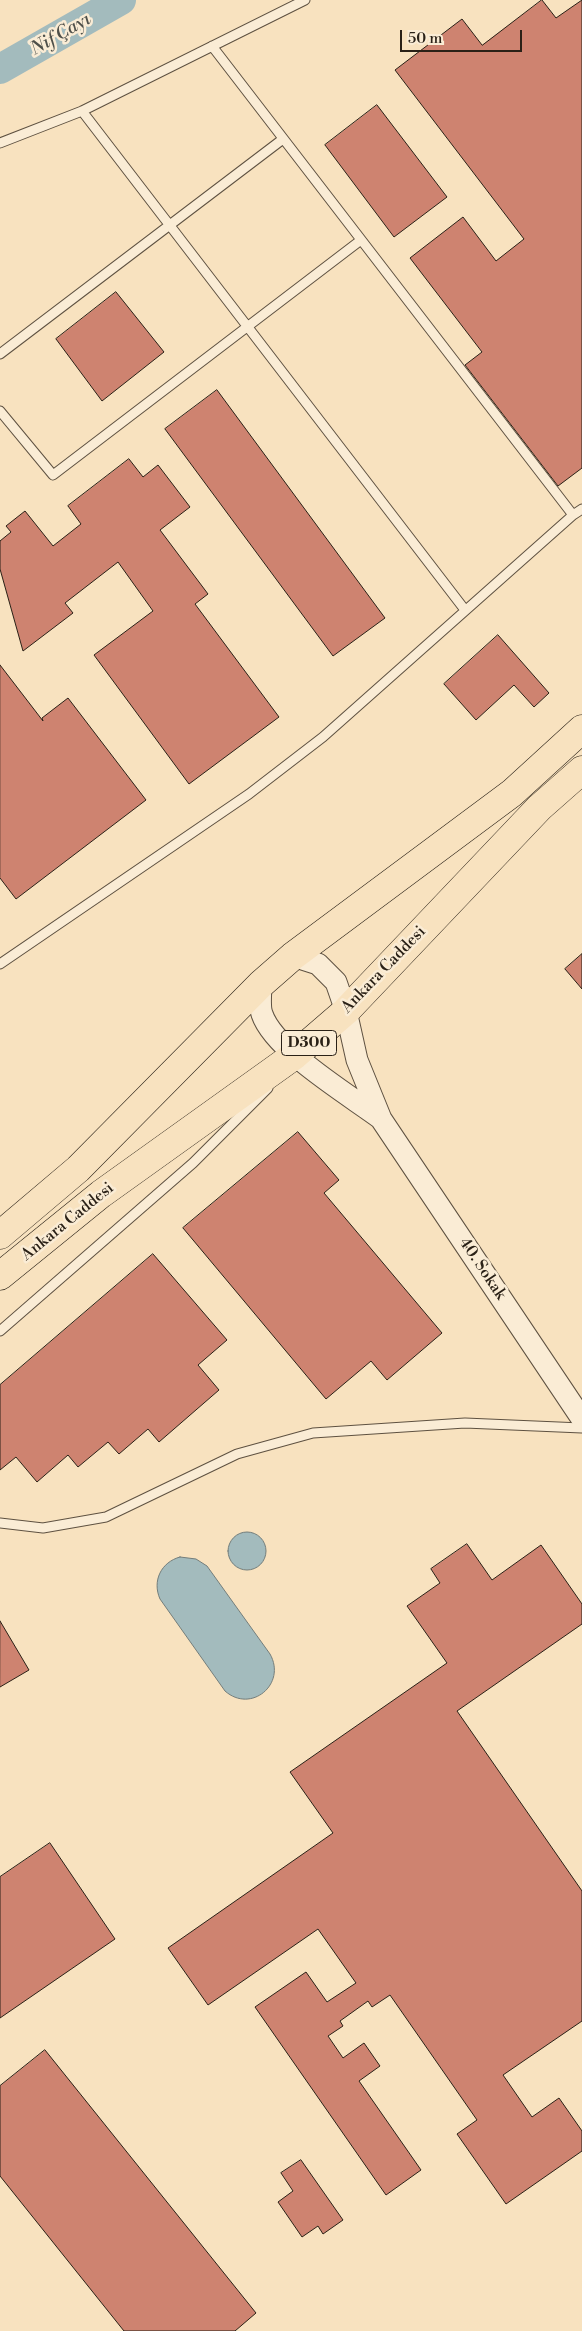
<!DOCTYPE html>
<html>
<head>
<meta charset="utf-8">
<style>
  body { margin:0 }
  #map { position:relative; width:582px; height:2331px; overflow:hidden; background:#f8e2bf; font-family:"Libre Bodoni",serif }
  canvas { display:block }
  .scale { position:absolute; left:400px; top:30px; width:122px; height:22px; box-sizing:border-box; border:2px solid #2a2117; border-top:0; padding-left:6px; font-size:15px; line-height:18px; white-space:nowrap; color:#2a2117; -webkit-text-stroke:4px #faecd5; paint-order:stroke }
</style>
</head>
<body>
<div id="map">
<canvas width="582" height="2331"></canvas>
<div class="scale">50 m</div>
</div>
<script>
const ctx = document.querySelector('canvas').getContext('2d');
ctx.lineJoin = 'round';
function fill(path, color) {
  ctx.fillStyle = color;
  ctx.fill(path, 'evenodd');
}
function strokePath(path, color, width, dash) {
  ctx.strokeStyle = color;
  ctx.lineWidth = width;
  ctx.lineCap = dash ? 'butt' : 'round';
  ctx.setLineDash(dash || []);
  ctx.stroke(path);
}
function label(font, color, halo, rows, align = 'center') {
  ctx.font = font + ' "Libre Bodoni",serif';
  ctx.lineWidth = 5;
  ctx.setLineDash([]);
  ctx.textBaseline = 'middle';
  ctx.strokeStyle = halo;
  ctx.fillStyle = color;
  for (const [text, x, y, turn = 0] of rows) {
    ctx.save();
    ctx.translate(x, y);
    ctx.rotate((+turn || 0) * Math.PI / 180);
    ctx.textAlign = isNaN(turn) ? turn : align;
    if (halo) ctx.strokeText(text, 0, 0);
    ctx.fillText(text, 0, 0);
    ctx.restore();
  }
}
const water = new Path2D(`
  M228 1551a19 19 0 1 1 38 0a19 19 0 1 1-38 0Z
  M180,1557L196,1559L207,1566L270,1654C287,1684 251,1714 225,1691L160,1599C152,1581 161,1562 180,1557Z`);
fill(water, '#a3bbbd');
strokePath(water, '#737d7b', 1);
strokePath(new Path2D(`
  M0,69L121,0`), '#a3bbbd', 30);
const building = new Path2D(`
  M542,0L556,18L582,0V468L558,486L465,365L482,352L410,258L463,217L496,261L524,239L395,70L462,19L482,45Z
  M377,105L447,197L394,237L325,145Z
  M116,292L164,352L102,401L56,339Z
  M217,390L385,618L333,656L165,429Z
  M129,459L143,477L158,465L190,507L160,530L208,594L195,604L279,717L189,784L94,655L153,611L118,562L65,603L73,613L23,651L0,569V541L11,532L6,526L25,511L53,546L81,524L68,506Z
  M498,635L549,693L534,707L514,685L476,720L444,684Z
  M0,665L43,721L42,718L68,698L146,800L16,899L0,878Z
  M582,954V989L565,969Z
  M298,1132L339,1180L324,1193L442,1333L387,1380L371,1361L326,1399L183,1228Z
  M153,1254L227,1340L198,1365L219,1390L159,1442L148,1429L119,1454L108,1442L78,1467L68,1455L37,1482L16,1457L0,1470V1385Z
  M467,1544L492,1580L541,1545L582,1604V1624L457,1711L582,1891V2021L503,2075L532,2117L559,2098L582,2131V2151L506,2204L457,2134L477,2120L390,1995L372,2007L368,2001L340,2021L343,2026L328,2036L343,2058L364,2043L380,2066L359,2081L421,2170L386,2195L255,2007L306,1972L327,2002L356,1983L318,1929L208,2005L168,1948L333,1833L290,1772L447,1663L407,1606L440,1583L431,1569Z
  M0,1621L29,1670L0,1687Z
  M50,1843L115,1939L0,2018V1877Z
  M45,2050L256,2313L235,2331H124L0,2176V2086Z
  M301,2160L343,2220L323,2234L318,2226L302,2237L278,2202L293,2191L281,2173Z`);
fill(building, '#ce8370');
strokePath(building, '#2a2117', 1);
const service = new Path2D(`
  M212,46L573,515
  M82,111L465,610
  M0,143L82,111L305,0
  M0,354L283,139
  M0,411L53,475L361,240
  M0,964L249,794L323,737L573,515L582,509
  M0,1331L193,1163L268,1088
  M0,1523L43,1528L106,1517L237,1454L313,1433L465,1423L582,1428`);
const tertiary = new Path2D(`
  M293,956L318,964L336,982L346,1011L357,1060L381,1119L582,1419
  M261,984C261,993 259,1006 262,1014C274,1050 349,1095 380,1118`);
const trunk = new Path2D(`
  M0,1235L78,1169L261,984L293,956L512,793L582,729
  M0,1276L101,1194L295,1055L346,1011L539,808L582,770`);
strokePath(service, '#5e5141', 11);
strokePath(tertiary, '#5e5141', 23);
strokePath(trunk, '#2a2117', 29);
strokePath(service, '#faecd5', 9);
strokePath(tertiary, '#faecd5', 21);
strokePath(trunk, '#f8e2bf', 28);
for (const [x, y, w] of [
  [309,1043,55]
]) {
  const box = new Path2D();
  box.roundRect(x - w / 2, y - 12.5, w, 25, 4);
  ctx.fillStyle = '#faecd5';
  ctx.fill(box);
  strokePath(box, '#2a2117', 1);
}
label('bold 15px', '#2a2117', null, [
  ["D300",309,1043]
]);
label('16px', '#2a2117', '#faecd5', [
  ["Ankara Caddesi",384,970,-46],
  ["Ankara Caddesi",68,1222,-39],
  ["40. Sokak",482,1269,56]
]);
label('italic 18px', '#4e4f49', '#faecd5', [
  ["Nif Çayı",61,35,-30]
]);
</script>
</body>
</html>
